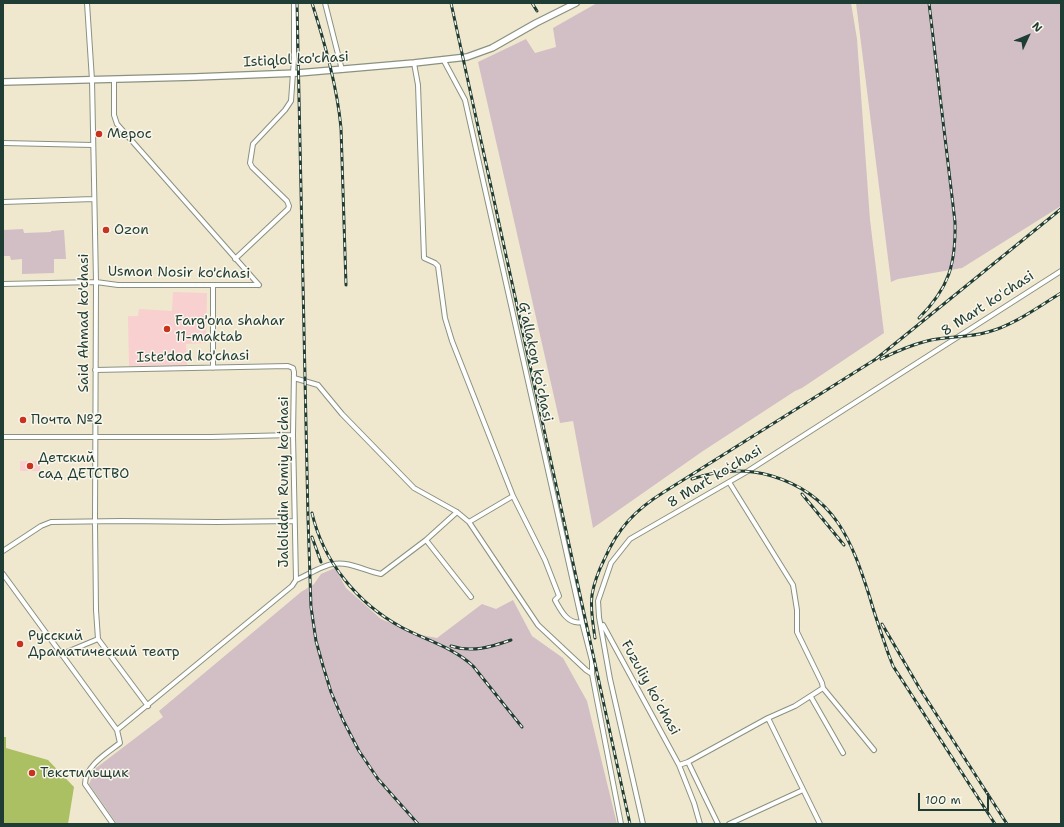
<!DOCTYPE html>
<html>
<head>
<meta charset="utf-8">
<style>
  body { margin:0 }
  #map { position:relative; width:1064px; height:827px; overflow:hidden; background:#f0e8ce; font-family:"Shantell Sans",sans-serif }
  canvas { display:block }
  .frame { position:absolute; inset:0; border:4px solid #1f3d34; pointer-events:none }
  .north { position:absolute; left:1008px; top:16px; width:40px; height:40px; -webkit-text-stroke:3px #fbf7ec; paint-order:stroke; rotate:46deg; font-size:11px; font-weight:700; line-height:16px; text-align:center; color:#1f3d34 }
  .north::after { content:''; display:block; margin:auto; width:14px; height:18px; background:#1f3d34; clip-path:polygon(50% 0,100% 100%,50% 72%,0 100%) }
  .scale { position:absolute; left:918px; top:793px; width:71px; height:18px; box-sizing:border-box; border:2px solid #1f3d34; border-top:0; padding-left:5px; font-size:12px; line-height:14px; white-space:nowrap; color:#1f3d34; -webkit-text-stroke:3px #fbf7ec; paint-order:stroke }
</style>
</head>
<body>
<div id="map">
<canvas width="1064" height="827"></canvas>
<div class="frame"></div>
<div class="north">N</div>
<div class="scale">100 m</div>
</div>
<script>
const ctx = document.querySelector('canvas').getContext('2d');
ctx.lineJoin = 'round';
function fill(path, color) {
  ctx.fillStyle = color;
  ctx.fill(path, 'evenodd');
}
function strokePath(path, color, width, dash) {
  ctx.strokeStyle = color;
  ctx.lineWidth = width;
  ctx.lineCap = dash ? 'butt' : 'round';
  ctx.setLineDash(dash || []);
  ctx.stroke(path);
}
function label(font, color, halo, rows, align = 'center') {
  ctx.font = font + ' "Shantell Sans",sans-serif';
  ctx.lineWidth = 3;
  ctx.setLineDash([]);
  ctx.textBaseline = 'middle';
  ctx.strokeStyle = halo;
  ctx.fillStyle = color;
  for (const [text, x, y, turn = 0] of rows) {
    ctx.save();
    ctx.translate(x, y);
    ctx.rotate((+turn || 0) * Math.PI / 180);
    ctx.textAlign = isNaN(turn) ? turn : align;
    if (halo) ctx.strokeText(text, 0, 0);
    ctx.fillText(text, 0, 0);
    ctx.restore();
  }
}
fill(new Path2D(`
  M173,292L207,293L206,343L186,344L187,365L129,366L128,316H138L139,309L172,311Z
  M20,461H40V471H20Z`), '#f7d0cf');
fill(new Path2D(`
  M597,3H851L857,39L870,220L884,333L802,388L795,391L703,451L593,528L573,421L560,423L478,62L526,39L535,53L556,47L553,28Z
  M856,3H1061V206L962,268L898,279L891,282Z
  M23,229L24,233L51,232V231L64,230L66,259H54V273L22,274V259L11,260L10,256H3V230Z
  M335,568L346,588L381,619L421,635L437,638L482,604L496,609L513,600L532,636L563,658L587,701L617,824H117L89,784L96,768L163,717L159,711L301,592L314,584L321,574Z`), '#d2bec5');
fill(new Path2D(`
  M3,737H6V748L48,760L74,787L68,824H3Z`), '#abbf63');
const street = new Path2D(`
  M87,3L92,80L96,282L95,522L96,610L98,639L148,706
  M325,3L342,70
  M443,59L465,100L582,622L592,661V674L621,824
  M414,63L418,85L424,258L435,263L438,266L445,318L452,341L513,496L545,560L559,596L555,600C561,611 568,625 582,622
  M114,79V115L117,124L259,285
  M3,143L93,145
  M3,202L94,199
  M235,259L288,209L289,206L287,201L252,167L250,163L253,144L285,110L291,101L294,59V3
  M3,284L96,282L118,285H259
  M213,286V368
  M95,370L288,366L293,368L294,372L293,435L296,580L292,586L117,730
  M294,378L318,385L342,414L414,488L457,512L469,522L538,625L586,670L592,674
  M3,437H211L293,435
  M729,482L793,585L797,610V632L822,683L823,688L874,750
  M469,522L513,496
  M426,540L471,597
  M3,551L41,526L51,522L122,521L217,522L294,521
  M3,574L117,730L120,743C107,753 85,766 85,784L113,824
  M296,580C306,576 323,565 333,564C349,561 365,571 381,574L426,540L457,512
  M603,625L679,765L694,803L700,824
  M62,654L98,639
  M811,697L843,753
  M768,718L820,824
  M688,762L718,824
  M679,765L688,762L768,718L795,706L823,688
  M643,824L610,679L599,617L598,601L611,563L630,539L748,471L1061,271
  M729,824L803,790`);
const secondary = new Path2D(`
  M3,82L195,77L298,73L414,63L467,57L492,48L536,23L576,3`);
strokePath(street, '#889281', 6);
strokePath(secondary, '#889281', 8);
strokePath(street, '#fff', 4);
strokePath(secondary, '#fff', 5.5);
const rail = new Path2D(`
  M297,3L308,518L311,607L316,641L323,666L331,692L343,720L359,751L378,779L418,824
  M312,3C325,44 337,86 341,128L346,285
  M451,3L630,824
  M532,3L537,11
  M919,318C949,288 956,264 955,222L929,3
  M881,359C895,352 911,345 927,341C947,336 968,338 988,332C1014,325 1038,307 1061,293
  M692,479C718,470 745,468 772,476C835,495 852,541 870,598C875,616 882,635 888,653L893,666L995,824
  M802,494L844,545
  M312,513C323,561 357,603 401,627C425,640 453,647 473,666L522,727
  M312,537L321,562
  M882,624L920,689L1007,824
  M595,638C593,624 590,609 592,595C594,583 599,570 604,560C618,528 635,510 664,492L876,359L1061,209
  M451,646C472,653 491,647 511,640`);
strokePath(rail, '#1f3d34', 3);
strokePath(rail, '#fbf7ec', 1.5, [4.5]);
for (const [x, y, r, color] of [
  [99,134,4,"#c8321e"],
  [106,230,4,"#c8321e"],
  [167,329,4,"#c8321e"],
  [23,420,4,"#c8321e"],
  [30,466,4,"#c8321e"],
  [20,644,4,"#c8321e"],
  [32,773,4,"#c8321e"]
]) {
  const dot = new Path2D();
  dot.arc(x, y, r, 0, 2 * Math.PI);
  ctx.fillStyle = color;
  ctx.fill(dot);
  strokePath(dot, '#fbf7ec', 1.5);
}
label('14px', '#1f3d34', '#fbf7ec', [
  ["Istiqlol ko'chasi",296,60,-3],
  ["Usmon Nosir ko'chasi",179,273,1],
  ["8 Mart koʻchasi",988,304,-33],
  ["Said Ahmad ko'chasi",84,323,-90],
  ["Iste'dod ko'chasi",193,357,-1],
  ["Gʻallakon koʻchasi",535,362,78],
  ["8 Mart koʻchasi",715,477,-31],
  ["Jaloliddin Rumiy koʻchasi",284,482,-90],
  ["Fuzuliy koʻchasi",650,688,61]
]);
label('14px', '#1f3d34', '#fbf7ec', [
  ["Мерос",107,134],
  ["Ozon",114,230],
  ["Farg'ona shahar",175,321],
  ["11-maktab",175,337],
  ["Почта №2",31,420],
  ["Детский",38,458],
  ["сад ДЕТСТВО",38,474],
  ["Русский",28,636],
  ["Драматический театр",28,652],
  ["Текстильщик",40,773]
], 'left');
</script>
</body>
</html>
